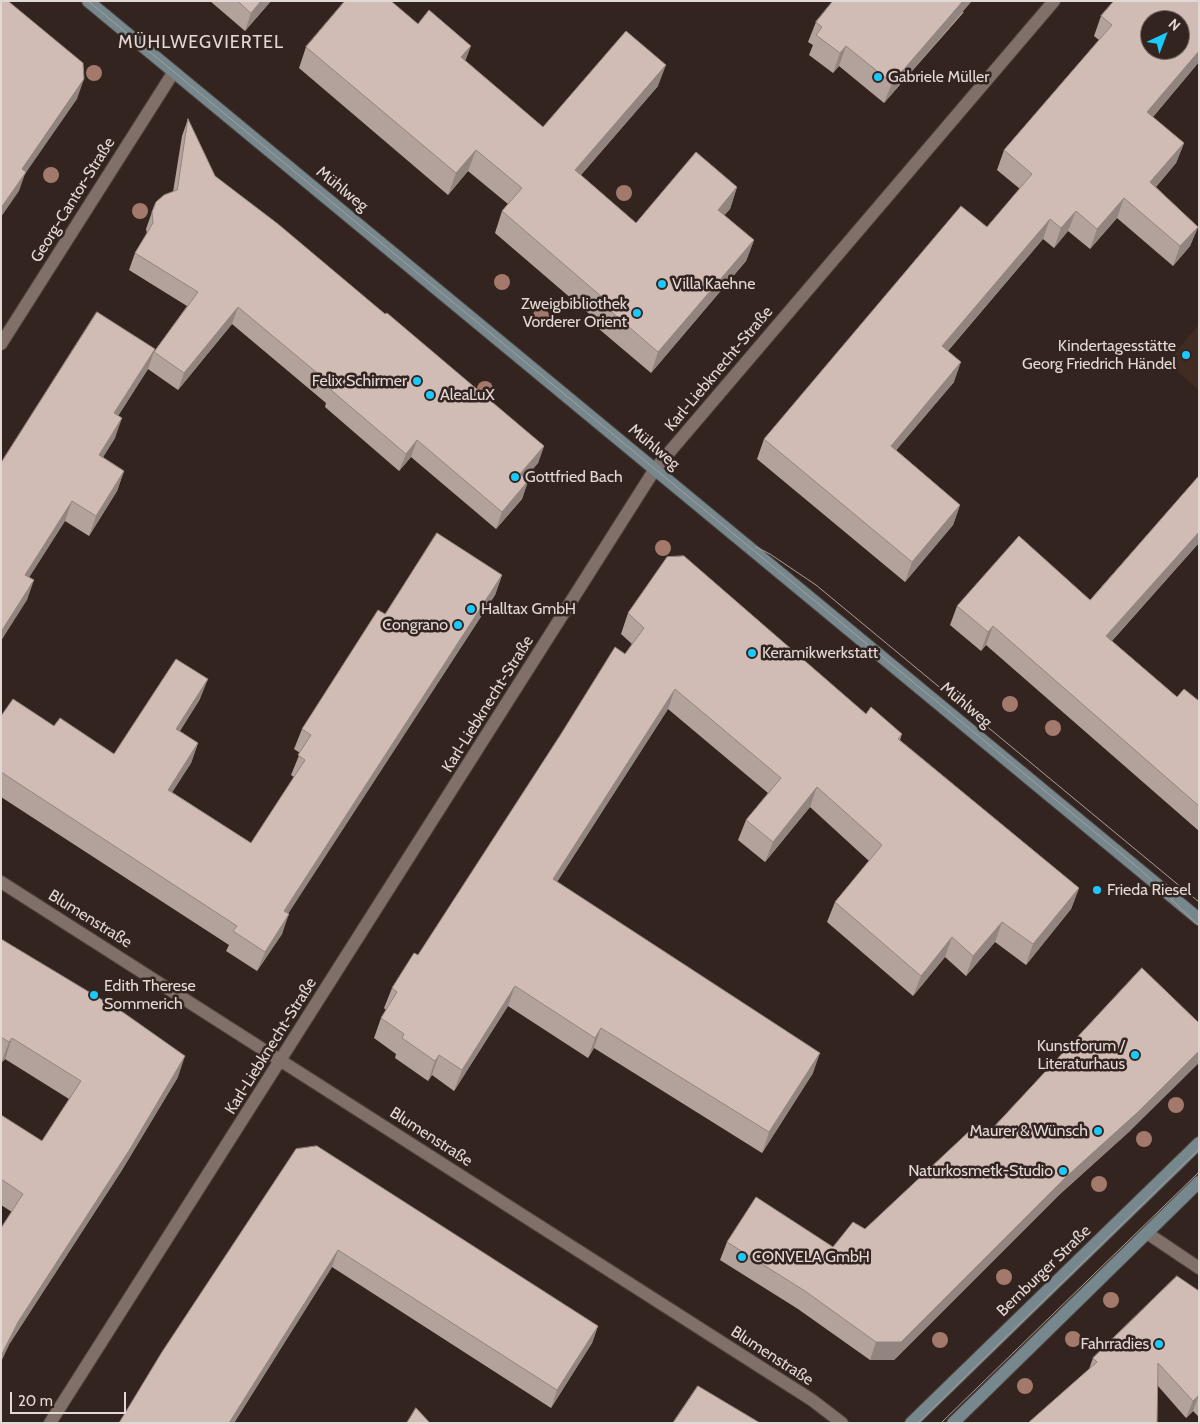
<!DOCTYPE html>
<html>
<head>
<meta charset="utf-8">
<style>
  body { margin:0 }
  #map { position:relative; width:1200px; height:1424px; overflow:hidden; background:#33241f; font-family:Cabin,sans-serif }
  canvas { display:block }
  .frame { position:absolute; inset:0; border:2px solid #e2d8d4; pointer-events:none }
  .north { position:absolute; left:1140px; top:10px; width:50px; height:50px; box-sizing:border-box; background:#33241f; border:1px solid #796c67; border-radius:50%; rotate:43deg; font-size:14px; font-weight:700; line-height:20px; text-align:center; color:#e2d8d4 }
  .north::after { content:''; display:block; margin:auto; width:18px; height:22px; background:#1bc9fc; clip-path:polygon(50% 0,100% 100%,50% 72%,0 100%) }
  .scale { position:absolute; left:10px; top:1392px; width:116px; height:22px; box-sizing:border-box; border:2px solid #e2d8d4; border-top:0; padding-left:6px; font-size:15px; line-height:18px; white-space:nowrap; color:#e2d8d4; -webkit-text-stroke:4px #33241f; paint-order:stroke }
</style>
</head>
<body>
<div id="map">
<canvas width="1200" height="1424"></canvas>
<div class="frame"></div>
<div class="north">N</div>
<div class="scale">20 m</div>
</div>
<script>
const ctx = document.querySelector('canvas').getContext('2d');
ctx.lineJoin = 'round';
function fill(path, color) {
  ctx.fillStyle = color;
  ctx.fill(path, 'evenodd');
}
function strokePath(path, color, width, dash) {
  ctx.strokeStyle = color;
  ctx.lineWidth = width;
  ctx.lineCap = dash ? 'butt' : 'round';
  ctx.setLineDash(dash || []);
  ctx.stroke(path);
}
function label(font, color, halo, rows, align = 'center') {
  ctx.font = font + ' Cabin,sans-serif';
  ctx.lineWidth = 5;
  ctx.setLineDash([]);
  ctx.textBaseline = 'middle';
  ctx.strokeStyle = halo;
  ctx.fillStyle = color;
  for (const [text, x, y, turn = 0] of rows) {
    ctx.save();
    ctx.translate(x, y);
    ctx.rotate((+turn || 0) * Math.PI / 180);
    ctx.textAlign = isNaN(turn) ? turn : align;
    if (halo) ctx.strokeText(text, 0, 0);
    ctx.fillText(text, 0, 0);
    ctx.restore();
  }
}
fill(new Path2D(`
  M1199,324V390L1167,363Z`), '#412c24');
const street = new Path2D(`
  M1,344L173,73
  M1,882L812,1400L842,1423
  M1147,1233L1199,1268
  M50,1423L655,469L1054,1`);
const secondary = new Path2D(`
  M88,1L1199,919
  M911,1423L1199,1143
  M953,1423L1199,1182`);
strokePath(street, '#4e423d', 14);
strokePath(secondary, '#4e423d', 14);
strokePath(street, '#816f69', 12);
strokePath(secondary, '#76878d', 12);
strokePath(new Path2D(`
  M88,1L1142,871L1199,926
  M756,547L770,554L816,585L1199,902
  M918,1423L1199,1149
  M941,1423L1199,1172`), '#aa9f9a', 1);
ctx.fillStyle = '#a2796a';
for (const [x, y] of [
  [94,73],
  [51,175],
  [624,193],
  [140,211],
  [502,282],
  [541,316],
  [485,389],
  [663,548],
  [1010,704],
  [1053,728],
  [1176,1105],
  [1144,1139],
  [1099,1184],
  [1004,1277],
  [1111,1300],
  [1073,1339],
  [940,1340],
  [1025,1386]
]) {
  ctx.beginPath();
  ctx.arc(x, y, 8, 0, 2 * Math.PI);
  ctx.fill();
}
fill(new Path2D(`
  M210,1H271L245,31Z
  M1199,1V62L1153,117L1184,143L1176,163L1156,187L1198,227L1190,246L1173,266L1117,218L1090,249L1068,231L1054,248L1043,239L948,351L954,382L896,450L960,505L953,525L905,582L757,459L764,439L987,227L1020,189L997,170L1004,150L1099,40L1094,36L1101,16Z
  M964,12L884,103L839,66L833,73L809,55L813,45L808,42L816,22Z
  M418,24L465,61L543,127L658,86L581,175L636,223L737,187L730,209L724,215L754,240L746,261L651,373L599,329L601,324L495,233L502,211L508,204L468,171L448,195L299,68L306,47Z
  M188,119L215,176L385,314L544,446L538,463L525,478L528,481L522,499L496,529L411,457L399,471L325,407L326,403L232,324L178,390L148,369L118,416L115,438L103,457L124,471L117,491L89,536L65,521L29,577L27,600L1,463L154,352L187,306L129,270L135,253L147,234L146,229L152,212L173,192L182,136Z
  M1199,476V545L1198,544L1112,641L1177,697L1199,701V831L986,645L981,651L950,625L957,606L1090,600Z
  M502,575L495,595L288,913L282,934L257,971L226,951L229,945L1,797V716L54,726L114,754L200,699L180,731L198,743L191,763L172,792L251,843L294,777L291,775L300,753L294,749L302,729L385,614Z
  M628,613L866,714L902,734L900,740L1079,888L1071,909L1026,965L995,942L966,976L945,957L913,996L827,922L835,902L869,861L810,807L765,862L738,840L746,820L768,793L668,709L557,882L813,1073L762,1153L594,1048L588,1058L508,1006L454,1091L432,1075L428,1081L395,1058L396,1054L374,1038L381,1018L386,1010L384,1008L392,988L418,955L632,644L621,634Z
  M1,939L178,1077L122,1170L10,1343L12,1212L1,1205V1115L42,1141L69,1099L5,1059L1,1063Z
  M1131,1130L1059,1195L894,1360H870L798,1309L720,1260L727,1242L833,1247L865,1229L987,1134Z
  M296,1149L598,1326L592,1343L551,1408L332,1267L234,1423H119Z
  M1199,1291V1417L1193,1411L1186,1418L1158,1386L1089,1369L1093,1358Z`), '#b3a29c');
fill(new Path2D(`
  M261,1H271L245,31L251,13Z
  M963,1H972L884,103L892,83Z
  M471,46L463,67L461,57Z
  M846,46L839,66L833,73L840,53Z
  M1199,51V62L1140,132L1147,112Z
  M666,65L658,86L567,191L575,170Z
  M84,79L77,99L25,174L19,191L1,217V208L22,169Z
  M1184,143L1176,163L1143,202L1150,182Z
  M476,150L468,171L448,195L456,173Z
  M737,187L730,209L711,231L718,210Z
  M1124,198L1117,218L1090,249L1097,229Z
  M1076,211L1068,231L1054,248L1061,228Z
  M1050,219L1043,239L935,366L942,346Z
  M1198,227L1190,246L1173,266L1180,246Z
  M754,240L746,261L651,373L658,352Z
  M238,307L232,324L178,390L184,373Z
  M155,349L148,369L107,433L114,413Z
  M961,362L954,382L883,466L891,446Z
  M122,418L115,438L92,475L99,455Z
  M417,440L411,457L399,471L406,454Z
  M544,446L538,463L514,491L520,474Z
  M124,471L117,491L89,536L96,516Z
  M528,481L522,499L496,529L502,512Z
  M72,501L65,521L18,595L25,575Z
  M960,505L953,525L905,582L912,562Z
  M1199,532L1198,544L1099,655L1106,636Z
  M502,575L495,595L277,931L284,911Z
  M34,580L27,600L1,641V632Z
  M993,626L986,645L981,651L988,632Z
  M208,679L200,699L168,749L176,729Z
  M675,689L668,709L546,899L553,879Z
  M198,743L191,763L161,810L168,790Z
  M817,787L810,807L765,862L773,842Z
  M1079,888L1071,909L1026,965L1033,944Z
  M289,914L282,934L257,971L265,952Z
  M1002,922L995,942L966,976L973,956Z
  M952,937L945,957L913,996L921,976Z
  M515,986L508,1006L454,1091L462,1070Z
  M601,1028L594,1048L588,1058L595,1038Z
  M12,1038L5,1059L1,1063L9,1042Z
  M1199,1051V1063L1131,1130L1059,1195L894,1360H870L876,1342L1066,1177Z
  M820,1053L813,1073L762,1153L769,1132Z
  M439,1055L432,1075L428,1081L435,1061Z
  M185,1056L178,1077L122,1170L10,1343L1,1362V1356L18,1322Z
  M338,1250L332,1267L234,1423H229Z
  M598,1326L592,1343L551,1408L557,1390Z
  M1199,1395L1193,1411L1186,1418L1193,1401Z`), '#92847f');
const building = new Path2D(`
  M1,1H8L83,63L84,79L22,169L26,172L1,208Z
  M238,1H261L251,13Z
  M345,1H391L418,24L429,10L471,46L461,57L543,127L626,31L666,65L575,170L636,223L696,152L737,187L718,210L754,240L658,352L607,308L610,304L502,211L522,188L476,150L456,173L306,47Z
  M833,1H963L892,83L846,46L840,53L816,35L822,27L816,22Z
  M1114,1H1199V51L1147,112L1184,143L1150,182L1198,227L1180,246L1124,198L1097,229L1076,211L1061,228L1050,219L942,346L961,362L891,446L960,505L912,562L764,439L961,206L987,227L1032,174L1004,150L1112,25L1101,16ZM1150,20H1180V50H1150Z
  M188,119L215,176L278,224L385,314L387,313L544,446L520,474L528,481L502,512L417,440L406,454L331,390L334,387L238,307L184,373L154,352L198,292L135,253L153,223L152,212L156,202L164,195L177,190Z
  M97,312L155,349L114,413L122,418L99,455L124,471L96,516L72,501L25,575L34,580L1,632V463Z
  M1199,476V532L1106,636L1177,697L1184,689L1199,701V806L993,626L988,632L957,606L1019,536L1090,600Z
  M437,533L502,575L284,911L289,914L265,952L233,931L237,926L1,772V716L13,699L54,726L60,718L114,754L176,659L208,679L176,729L198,743L168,790L251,843L305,760L298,755L311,735L302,729L378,610L385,614Z
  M684,556L866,714L871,707L902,734L898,739L1079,888L1033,944L1002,922L973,956L952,937L921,976L835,902L882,845L817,787L773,842L746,820L781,778L675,689L553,879L820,1053L769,1132L601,1028L595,1038L515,986L462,1070L439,1055L435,1061L402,1038L404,1034L381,1018L397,992L392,988L414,953L418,955L561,734L615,647L625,654L644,628L628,613L667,557Z
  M1,939L124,1013L185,1056L130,1149L18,1322L1,1356V1228L23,1194L1,1179V1115L42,1141L81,1081L12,1038L9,1042L1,1037Z
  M1142,968L1199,1023V1051L1138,1112L1066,1177L901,1342H876L805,1291L727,1242L756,1197L833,1247L853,1222L865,1229L977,1124L987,1134Z
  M317,1146L598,1326L557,1390L338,1250L229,1423H119L162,1352L296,1149Z
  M1177,1276L1199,1291V1395L1193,1401L1158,1363L1157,1423H1028L1097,1362L1093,1358Z
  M698,1386L760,1423H673Z
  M416,1408L430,1423H407Z`);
fill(building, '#d0bcb5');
strokePath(building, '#92847f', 1);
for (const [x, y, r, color] of [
  [878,77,5,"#1bc9fc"],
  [662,284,5,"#1bc9fc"],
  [637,313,5,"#1bc9fc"],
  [1186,355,5,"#1bc9fc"],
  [417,381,5,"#1bc9fc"],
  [430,395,5,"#1bc9fc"],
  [515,477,5,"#1bc9fc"],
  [471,609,5,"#1bc9fc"],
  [458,625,5,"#1bc9fc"],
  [752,653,5,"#1bc9fc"],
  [1097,890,5,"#1bc9fc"],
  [94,995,5,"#1bc9fc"],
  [1135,1055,5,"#1bc9fc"],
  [1098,1131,5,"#1bc9fc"],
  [1063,1171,5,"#1bc9fc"],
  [742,1257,5,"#1bc9fc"],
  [1159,1344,5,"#1bc9fc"]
]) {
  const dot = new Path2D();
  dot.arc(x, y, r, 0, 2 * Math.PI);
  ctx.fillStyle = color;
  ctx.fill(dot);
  strokePath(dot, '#33241f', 2);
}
label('16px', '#e2d8d4', '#33241f', [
  ["Gabriele Müller",888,77],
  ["Villa Kaehne",672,284],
  ["Zweigbibliothek",627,304,"right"],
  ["Vorderer Orient",627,322,"right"],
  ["Kindertagesstätte",1176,346,"right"],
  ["Georg Friedrich Händel",1176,364,"right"],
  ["Felix Schirmer",407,381,"right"],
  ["AleaLuX",440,395],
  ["Gottfried Bach",525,477],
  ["Halltax GmbH",481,609],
  ["Congrano",448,625,"right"],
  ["Keramikwerkstatt",762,653],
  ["Frieda Riesel",1107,890],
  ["Edith Therese",104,986],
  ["Sommerich",104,1004],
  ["Kunstforum /",1125,1046,"right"],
  ["Literaturhaus",1125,1064,"right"],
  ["Maurer & Wünsch",1088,1131,"right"],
  ["Naturkosmetk-Studio",1053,1171,"right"],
  ["CONVELA GmbH",752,1257],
  ["Fahrradies",1149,1344,"right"]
], 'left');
label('16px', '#e2d8d4', '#33241f', [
  ["Mühlweg",342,189,39],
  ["Georg-Cantor-Straße",73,200,-58],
  ["Karl-Liebknecht-Straße",719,369,-50],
  ["Mühlweg",654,447,40],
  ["Karl-Liebknecht-Straße",488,704,-58],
  ["Mühlweg",966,705,40],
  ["Blumenstraße",90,919,32],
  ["Karl-Liebknecht-Straße",271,1046,-58],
  ["Blumenstraße",431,1137,33],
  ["Bernburger Straße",1044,1271,-44],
  ["Blumenstraße",772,1356,33]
]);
ctx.letterSpacing = '1px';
label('18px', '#e2d8d4', '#33241f', [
  ["MÜHLWEGVIERTEL",201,43]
]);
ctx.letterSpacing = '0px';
</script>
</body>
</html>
